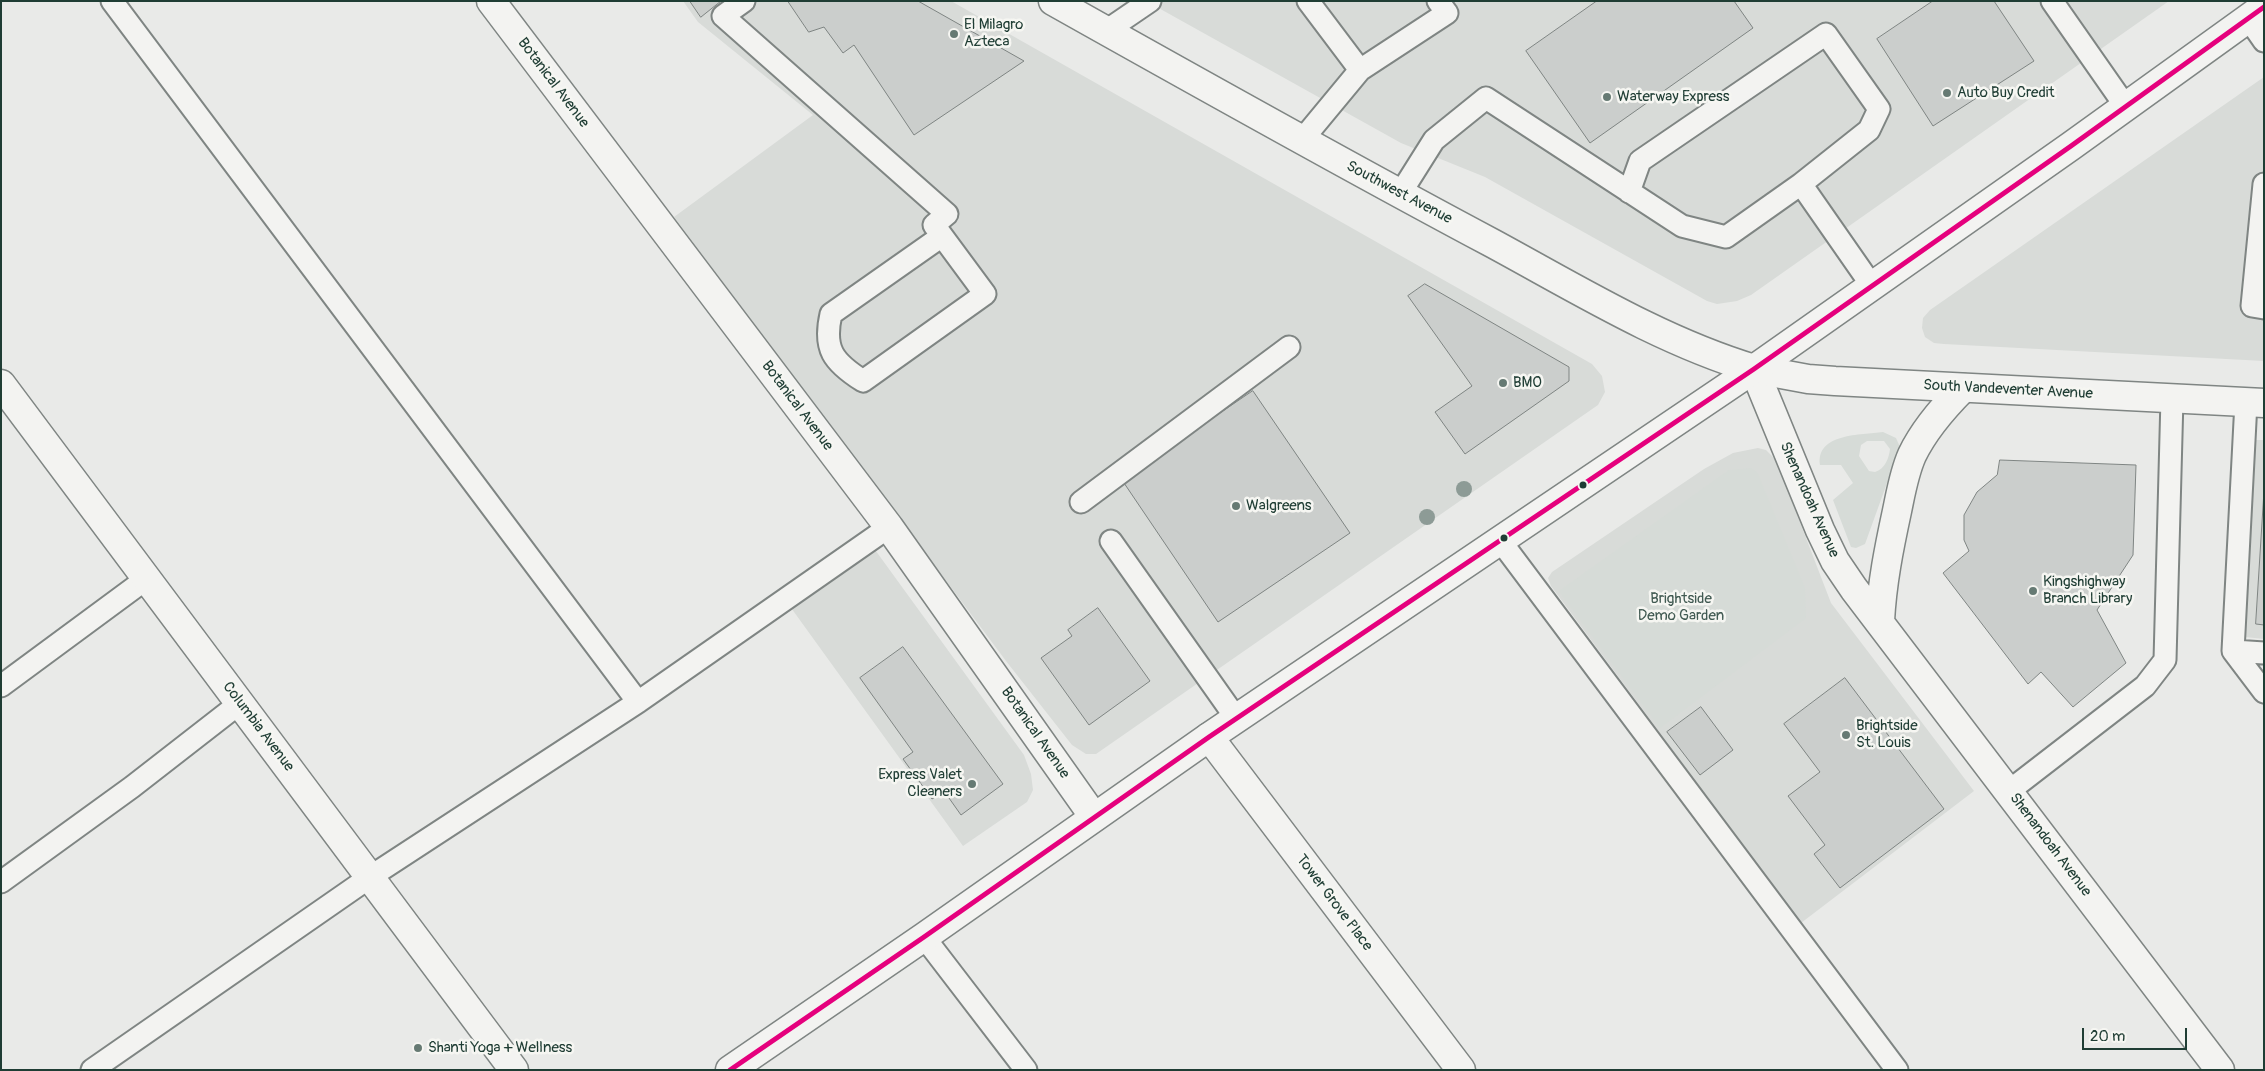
<!DOCTYPE html>
<html>
<head>
<meta charset="utf-8">
<style>
  body { margin:0 }
  #map { position:relative; width:2265px; height:1071px; overflow:hidden; background:#e9eae8; font-family:Pangolin,sans-serif }
  canvas { display:block }
  .frame { position:absolute; inset:0; border:2px solid #1f3d34; pointer-events:none }
  .scale { position:absolute; left:2082px; top:1028px; width:105px; height:22px; box-sizing:border-box; border:2px solid #1f3d34; border-top:0; padding-left:6px; font-size:15px; line-height:18px; white-space:nowrap; color:#1f3d34; -webkit-text-stroke:4px #f6f6f2; paint-order:stroke }
</style>
</head>
<body>
<div id="map">
<canvas width="2265" height="1071"></canvas>
<div class="frame"></div>
<div class="scale">20 m</div>
</div>
<script>
const ctx = document.querySelector('canvas').getContext('2d');
ctx.lineJoin = 'round';
function fill(path, color) {
  ctx.fillStyle = color;
  ctx.fill(path, 'evenodd');
}
function strokePath(path, color, width, dash) {
  ctx.strokeStyle = color;
  ctx.lineWidth = width;
  ctx.lineCap = dash ? 'butt' : 'round';
  ctx.setLineDash(dash || []);
  ctx.stroke(path);
}
function label(font, color, halo, rows, align = 'center') {
  ctx.font = font + ' Pangolin,sans-serif';
  ctx.lineWidth = 5;
  ctx.setLineDash([]);
  ctx.textBaseline = 'middle';
  ctx.strokeStyle = halo;
  ctx.fillStyle = color;
  for (const [text, x, y, turn = 0] of rows) {
    ctx.save();
    ctx.translate(x, y);
    ctx.rotate((+turn || 0) * Math.PI / 180);
    ctx.textAlign = isNaN(turn) ? turn : align;
    if (halo) ctx.strokeText(text, 0, 0);
    ctx.fillText(text, 0, 0);
    ctx.restore();
  }
}
fill(new Path2D(`
  M683,1H951L1592,364L1602,376L1605,392L1598,405L1585,414L1096,754H1086L1072,745L1006,661L674,217L813,115L698,22Z
  M1146,1H2169L1751,295L1737,301L1717,304L1707,301L1485,177L1401,143Z
  M2264,77V361L1944,344L1934,343L1925,337L1922,328L1923,318L1930,310Z
  M2255,440H2264V639L2245,637Z
  M1758,448L1766,450L1776,460L1831,603L1974,791L1801,923L1551,586L1548,578L1552,572L1704,469L1733,453Z
  M873,547L1024,755L1031,774L1033,790L1027,802L963,846L789,605Z`), '#d8dbd8');
fill(new Path2D(`
  M1883,432L1896,438L1900,447L1865,544L1856,548L1851,547L1833,500L1853,483L1841,465H1820C1816,433 1861,435 1883,432ZM1867,441H1884L1890,449C1889,458 1885,469 1875,472L1869,471L1859,456L1861,445Z
  M1751,468L1757,472L1805,588L1806,618L1660,728L1559,591L1729,470Z`), '#d6dbd7');
const building = new Path2D(`
  M690,1H721L701,17Z
  M788,1H918L1024,61L914,135L854,45L843,53L824,27L809,32Z
  M1597,1H1734L1753,28L1590,143L1526,51Z
  M1933,1H1994L2034,61L1933,126L1877,39Z
  M1425,284L1569,367V381L1465,454L1435,412L1472,386L1408,296Z
  M1253,391L1350,533L1218,622L1122,480Z
  M2000,460L2136,465L2133,555L2097,610L2126,663L2073,707L2041,672L2028,684L1943,573L1969,551L1964,540V515L1977,492L1997,475Z
  M2264,491V625L2256,624Z
  M1098,608L1150,681L1089,725L1041,658L1072,636L1068,630Z
  M903,647L1003,784L961,815L944,791L932,799L903,759L913,752L860,678Z
  M1845,678L1944,809L1840,888L1814,854L1825,845L1788,796L1820,772L1784,724Z
  M1701,707L1733,750L1700,775L1667,732Z`);
fill(building, '#cbcecc');
strokePath(building, '#7f8583', 1);
const service = new Path2D(`
  M112,1L638,702
  M744,1L723,16L947,214L934,225L985,294L863,381C833,362 823,349 831,314L942,236
  M1308,1L1360,70
  M2052,1L2126,107
  M2248,18L2264,41
  M1106,31L1150,1
  M1302,140L1360,70L1447,13L1438,1
  M2264,184L2252,306L2264,308
  M1629,192L1640,161L1826,34L1879,109L1869,130L1801,184
  M1400,194L1434,140L1486,98L1682,226L1726,237L1801,184L1872,286
  M2246,402L2233,651L2264,692
  M1081,502L1289,347
  M1499,539L1897,1070
  M1111,541L1236,718
  M2233,651L2264,653
  M1,686L146,579
  M2009,791L2145,686L2165,660L2172,398
  M1,882L132,787L240,703
  M924,937L1026,1070
  M92,1070L370,877L638,702L889,527`);
const minor = new Path2D(`
  M491,1L889,527L1094,817
  M1754,369L1820,530L1835,561L1854,589L2220,1070
  M1,384L514,1070
  M1880,621C1882,583 1889,548 1897,511C1901,492 1904,473 1912,455C1924,430 1944,407 1963,388
  M1209,737L1461,1070`);
const tertiary = new Path2D(`
  M1053,1C1199,83 1345,165 1492,243C1577,289 1661,341 1754,369`);
const secondary = new Path2D(`
  M1754,369L1808,379L1835,381L2264,403`);
const primary = new Path2D(`
  M730,1070L924,937L1209,737L1754,369L2071,146L2264,7`);
strokePath(service, '#7f8583', 25);
strokePath(minor, '#7f8583', 31);
strokePath(tertiary, '#7f8583', 31);
strokePath(secondary, '#7f8583', 31);
strokePath(primary, '#7f8583', 31);
strokePath(service, '#f3f3f1', 21);
strokePath(minor, '#f3f3f1', 28);
strokePath(tertiary, '#f3f3f1', 28);
strokePath(secondary, '#f3f3f1', 28);
strokePath(primary, '#f3f3f1', 28);
strokePath(new Path2D(`
  M730,1070L924,937L1209,737L1754,369L2071,146L2264,7`), '#e5007d', 5);
ctx.fillStyle = '#8d9b96';
for (const [x, y] of [
  [1464,489],
  [1427,517]
]) {
  ctx.beginPath();
  ctx.arc(x, y, 8, 0, 2 * Math.PI);
  ctx.fill();
}
for (const [x, y, r, color] of [
  [954,34,5,"#667a73"],
  [1947,93,5,"#667a73"],
  [1607,97,5,"#667a73"],
  [1503,383,5,"#667a73"],
  [1583,485,4.5,"#1f3d34"],
  [1236,506,5,"#667a73"],
  [1504,538,4.5,"#1f3d34"],
  [2033,591,5,"#667a73"],
  [1846,735,5,"#667a73"],
  [972,784,5,"#667a73"],
  [418,1048,5,"#667a73"]
]) {
  const dot = new Path2D();
  dot.arc(x, y, r, 0, 2 * Math.PI);
  ctx.fillStyle = color;
  ctx.fill(dot);
  strokePath(dot, '#f6f6f2', 2);
}
label('15px', '#1f3d34', '#f6f6f2', [
  ["El Milagro",964,25],
  ["Azteca",964,42],
  ["Auto Buy Credit",1957,93],
  ["Waterway Express",1617,97],
  ["BMO",1513,383],
  ["Walgreens",1246,506],
  ["Kingshighway",2043,582],
  ["Branch Library",2043,599],
  ["Brightside",1856,726],
  ["St. Louis",1856,743],
  ["Express Valet",962,775,"right"],
  ["Cleaners",962,792,"right"],
  ["Shanti Yoga + Wellness",428,1048]
], 'left');
label('15px', '#1f3d34', '#f6f6f2', [
  ["Botanical Avenue",553,83,53],
  ["Southwest Avenue",1399,193,28],
  ["South Vandeventer Avenue",2008,390,3],
  ["Botanical Avenue",797,406,53],
  ["Shenandoah Avenue",1809,500,66],
  ["Columbia Avenue",258,727,53],
  ["Botanical Avenue",1035,733,55],
  ["Shenandoah Avenue",2050,845,53],
  ["Tower Grove Place",1334,903,53]
]);
label('15px', '#415a52', '#f6f6f2', [
  ["Brightside",1681,599],
  ["Demo Garden",1681,616]
]);
</script>
</body>
</html>
